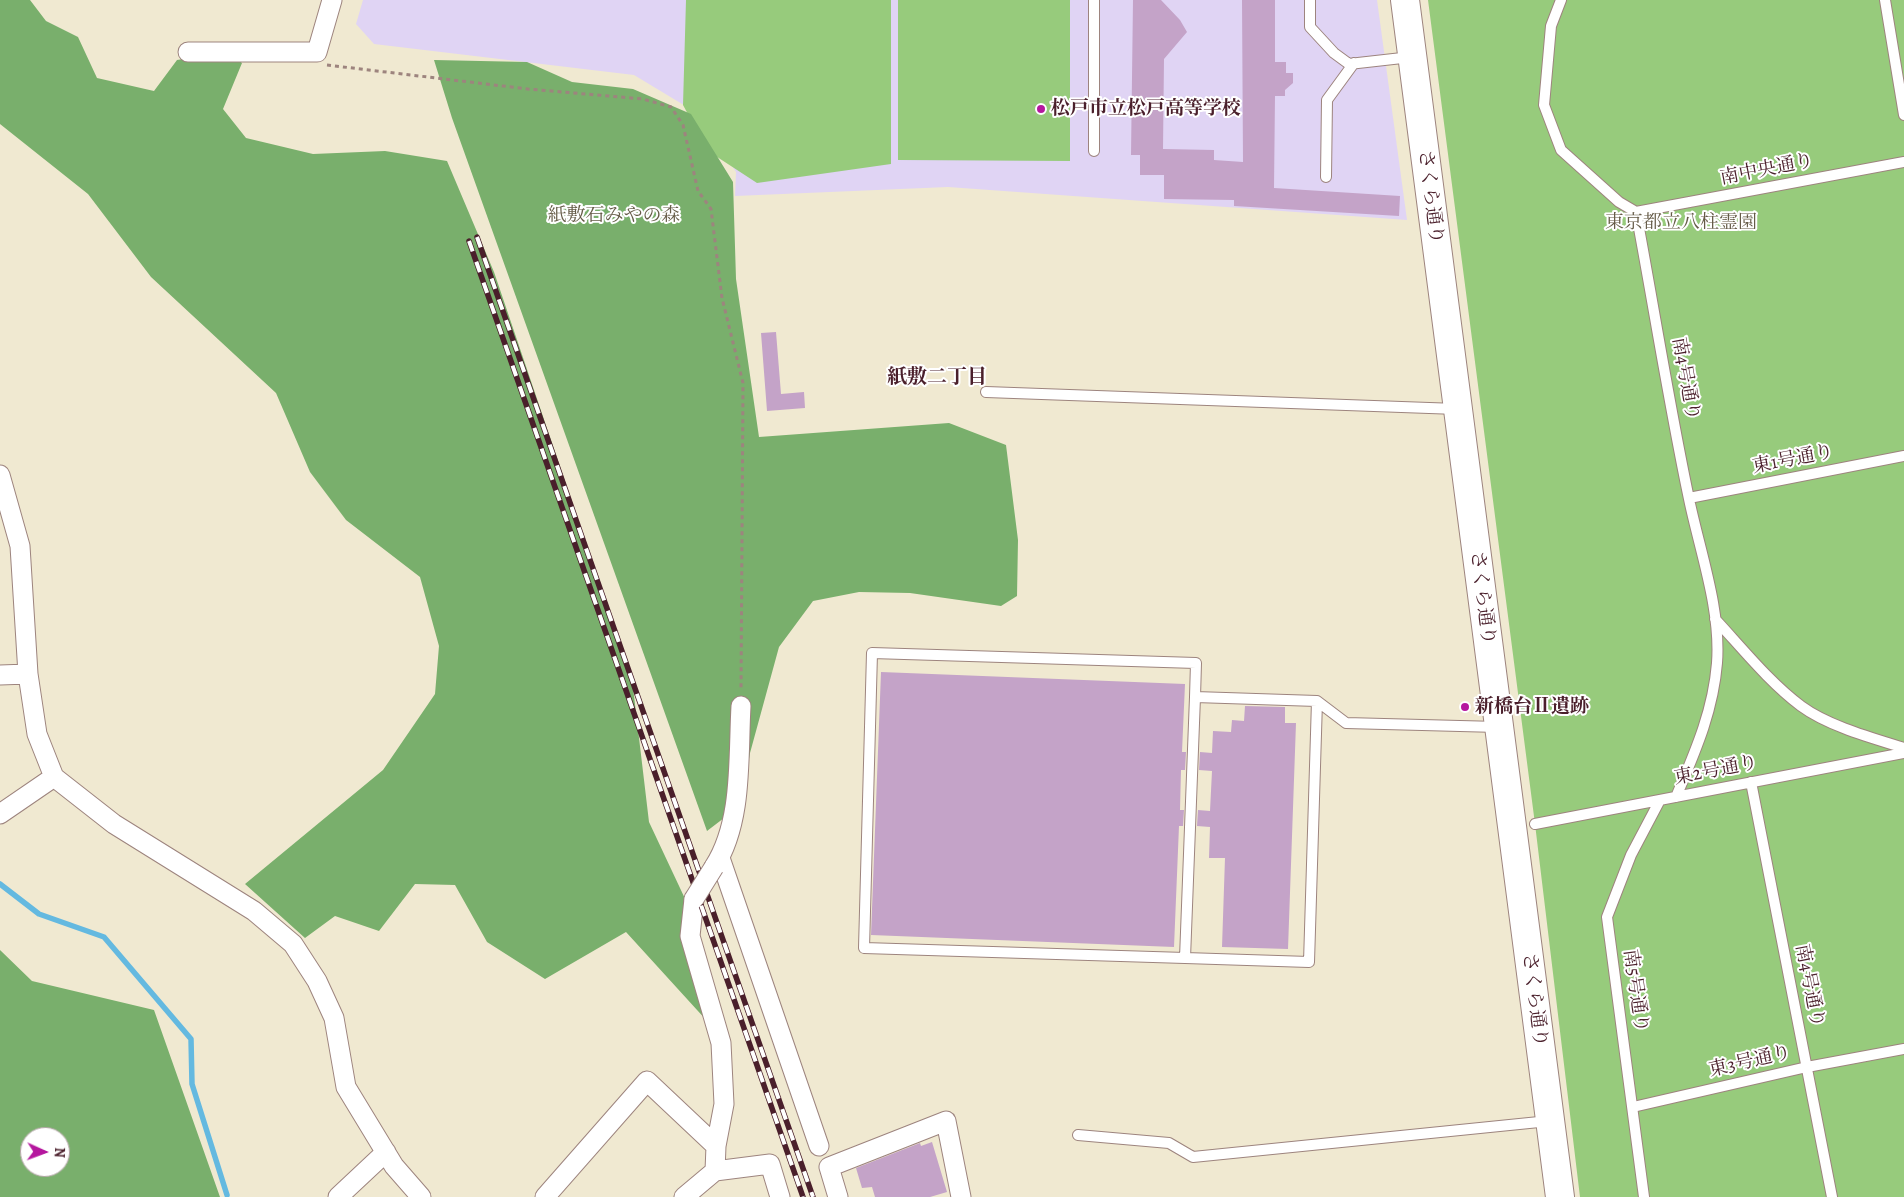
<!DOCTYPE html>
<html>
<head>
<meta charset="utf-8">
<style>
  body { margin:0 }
  #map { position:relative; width:1904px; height:1197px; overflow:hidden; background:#f0e9d1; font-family:Alegreya,serif }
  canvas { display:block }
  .north { position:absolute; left:20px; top:1127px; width:50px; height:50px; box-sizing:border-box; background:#fff; border:1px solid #b7a5aa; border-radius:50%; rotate:92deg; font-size:14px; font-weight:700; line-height:20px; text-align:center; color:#4a1f2b }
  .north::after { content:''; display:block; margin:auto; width:18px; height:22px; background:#b5179e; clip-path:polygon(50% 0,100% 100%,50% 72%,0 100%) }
</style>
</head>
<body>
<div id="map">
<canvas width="1904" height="1197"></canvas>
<div class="north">N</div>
</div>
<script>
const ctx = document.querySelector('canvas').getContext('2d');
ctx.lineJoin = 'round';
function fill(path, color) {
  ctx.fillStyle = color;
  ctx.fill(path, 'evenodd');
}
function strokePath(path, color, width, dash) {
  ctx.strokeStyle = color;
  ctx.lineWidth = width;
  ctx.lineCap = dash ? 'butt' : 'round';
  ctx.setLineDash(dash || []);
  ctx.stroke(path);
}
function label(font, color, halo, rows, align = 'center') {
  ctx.font = font + ' Alegreya,"Noto Serif JP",serif';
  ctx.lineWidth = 4;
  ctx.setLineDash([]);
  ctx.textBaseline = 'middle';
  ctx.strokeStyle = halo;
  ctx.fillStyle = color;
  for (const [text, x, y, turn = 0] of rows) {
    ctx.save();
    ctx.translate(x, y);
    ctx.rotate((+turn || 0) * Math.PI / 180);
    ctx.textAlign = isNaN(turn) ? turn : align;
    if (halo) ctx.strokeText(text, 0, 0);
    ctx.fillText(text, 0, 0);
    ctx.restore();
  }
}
fill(new Path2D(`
  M363,0H1377L1407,220L948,187L735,196L736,172L697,113L634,75L374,44L356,24Z`), '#e0d4f4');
fill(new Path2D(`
  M686,0H891V164L757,183L708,151L683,105Z
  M898,0H1070V161L898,160Z
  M1428,0H1904V1197H1580L1535,824Z`), '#97cb7c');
fill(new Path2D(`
  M0,0H30L46,21L78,37L97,78L154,91L177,60L228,52L242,63L223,109L246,138L313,154L385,151L447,161L494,272L632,679L649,822L695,920L728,1044L626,932L545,979L487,942L455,885L415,884L379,931L335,916L305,938L245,884L383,770L435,694L439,646L420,577L346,520L310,472L276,393L151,277L88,194L0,124Z
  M434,60L527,62L572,82L633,89L691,114L733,182L736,279L759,437L949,423L1006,445L1018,540L1017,596L1001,606L910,593L859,592L813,601L779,647L750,753L741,805L707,831L452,118Z
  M0,950L32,981L154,1010L220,1197H0ZM30,1137H60V1167H30Z`), '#79af6c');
strokePath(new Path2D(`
  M0,884L39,914L104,937L191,1039L192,1084L227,1195`), '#64b9e0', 5.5);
fill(new Path2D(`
  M1133,0H1161L1180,20L1187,32L1164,59L1163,149L1214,150V160L1243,162L1242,0H1275V62H1286V73H1293V83L1285,90V96H1275L1274,188L1400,196L1399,216L1234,206V200L1164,199V175H1140V155H1131Z
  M776,332L781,394L804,392L805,408L767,411L761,333Z
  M881,672L1185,684L1182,752H1186L1185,770H1181L1180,810H1184L1183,826H1179L1174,947L871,935Z
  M1245,706L1285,707V723H1296L1288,949L1222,947L1225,858H1209L1210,827L1197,826L1198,810L1210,811L1212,771L1199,770L1200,752L1212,753L1213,731L1231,732L1232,720L1244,721Z
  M932,1142L947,1192L930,1197H875L872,1187L862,1188L856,1168L920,1143L921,1146Z`), '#c4a3c8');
const lane = new Path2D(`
  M1094,0V151
  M1310,0V27L1334,53L1349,64L1411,57
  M1561,0L1551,26L1544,105L1561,150L1619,202L1636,212C1654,308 1669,404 1689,499C1700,552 1721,609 1717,663C1713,712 1695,752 1676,797
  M1885,0L1904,115
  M1326,177L1327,100L1354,63
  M1636,212L1904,162
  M986,392L1457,409
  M1689,498L1904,456
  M1715,619C1742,648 1769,682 1801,706C1828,726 1872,738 1904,748
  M1317,701L1309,962L1185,958L1195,697L1317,701L1346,723L1498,727
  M1751,782L1832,1197
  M1535,824L1904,753
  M1185,958L864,948L872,653L1196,663L1195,697
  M1633,1107L1807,1067L1904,1049
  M1078,1135L1169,1143L1193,1157L1549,1121
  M1644,1197L1607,917L1631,855L1660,800`);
const street = new Path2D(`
  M188,52H317L332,0
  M0,475L20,546L28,674L37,734L54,777
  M0,675L28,674
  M0,814L54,777L114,824L254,911L293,944L317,981L334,1018L346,1087L394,1166L421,1197
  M720,858L819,1146
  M714,867C743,822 738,758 741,706
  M694,899L690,936L721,1043L724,1104L716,1146L715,1171
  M338,1197L386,1152
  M545,1197L647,1081L716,1146
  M684,1197L715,1171L770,1164L780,1197
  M838,1197L829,1167L946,1121L961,1197`);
const secondary = new Path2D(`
  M1405,0L1560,1197`);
strokePath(lane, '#9d847e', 12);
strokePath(street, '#9d847e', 21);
strokePath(secondary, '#9d847e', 30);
strokePath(new Path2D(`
  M327,65L528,89L643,99L671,107L683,125L698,191L711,209L722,298L743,383L741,690`), '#9d847e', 3, [4, 4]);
strokePath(lane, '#fff', 10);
strokePath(street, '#fff', 19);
strokePath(secondary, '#fff', 28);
const rail = new Path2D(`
  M477,237L813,1197
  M469,241L803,1197`);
strokePath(rail, '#4a1f2b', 5.5);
strokePath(rail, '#fff', 4, [11]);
const streetBridge = new Path2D(`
  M694,899L714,867`);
strokePath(streetBridge, '#9d847e', 21, []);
strokePath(streetBridge, '#fff', 19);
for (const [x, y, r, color] of [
  [1041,109,5,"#b5179e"],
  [1465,707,5,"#b5179e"]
]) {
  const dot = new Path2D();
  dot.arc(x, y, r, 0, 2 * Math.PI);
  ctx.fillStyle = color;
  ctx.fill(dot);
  strokePath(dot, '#fff', 2);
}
label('bold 19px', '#4a1f2b', '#fff', [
  ["松戸市立松戸高等学校",1051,109],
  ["新橋台Ⅱ遺跡",1475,707]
], 'left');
label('19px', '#4a1f2b', '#fff', [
  ["南中央通り",1767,170,-11],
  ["さくら通り",1430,197,83],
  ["南4号通り",1685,379,80],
  ["東1号通り",1793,460,-11],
  ["さくら通り",1482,598,83],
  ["東2号通り",1716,771,-11],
  ["南4号通り",1809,986,79],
  ["南5号通り",1635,991,82],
  ["さくら通り",1534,1000,83],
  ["東3号通り",1750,1062,-13]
]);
label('19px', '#655b47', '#fff', [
  ["紙敷石みやの森",614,216],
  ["東京都立八柱霊園",1681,223]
]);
label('bold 20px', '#4a1f2b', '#fff', [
  ["紙敷二丁目",937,378]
]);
</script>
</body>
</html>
